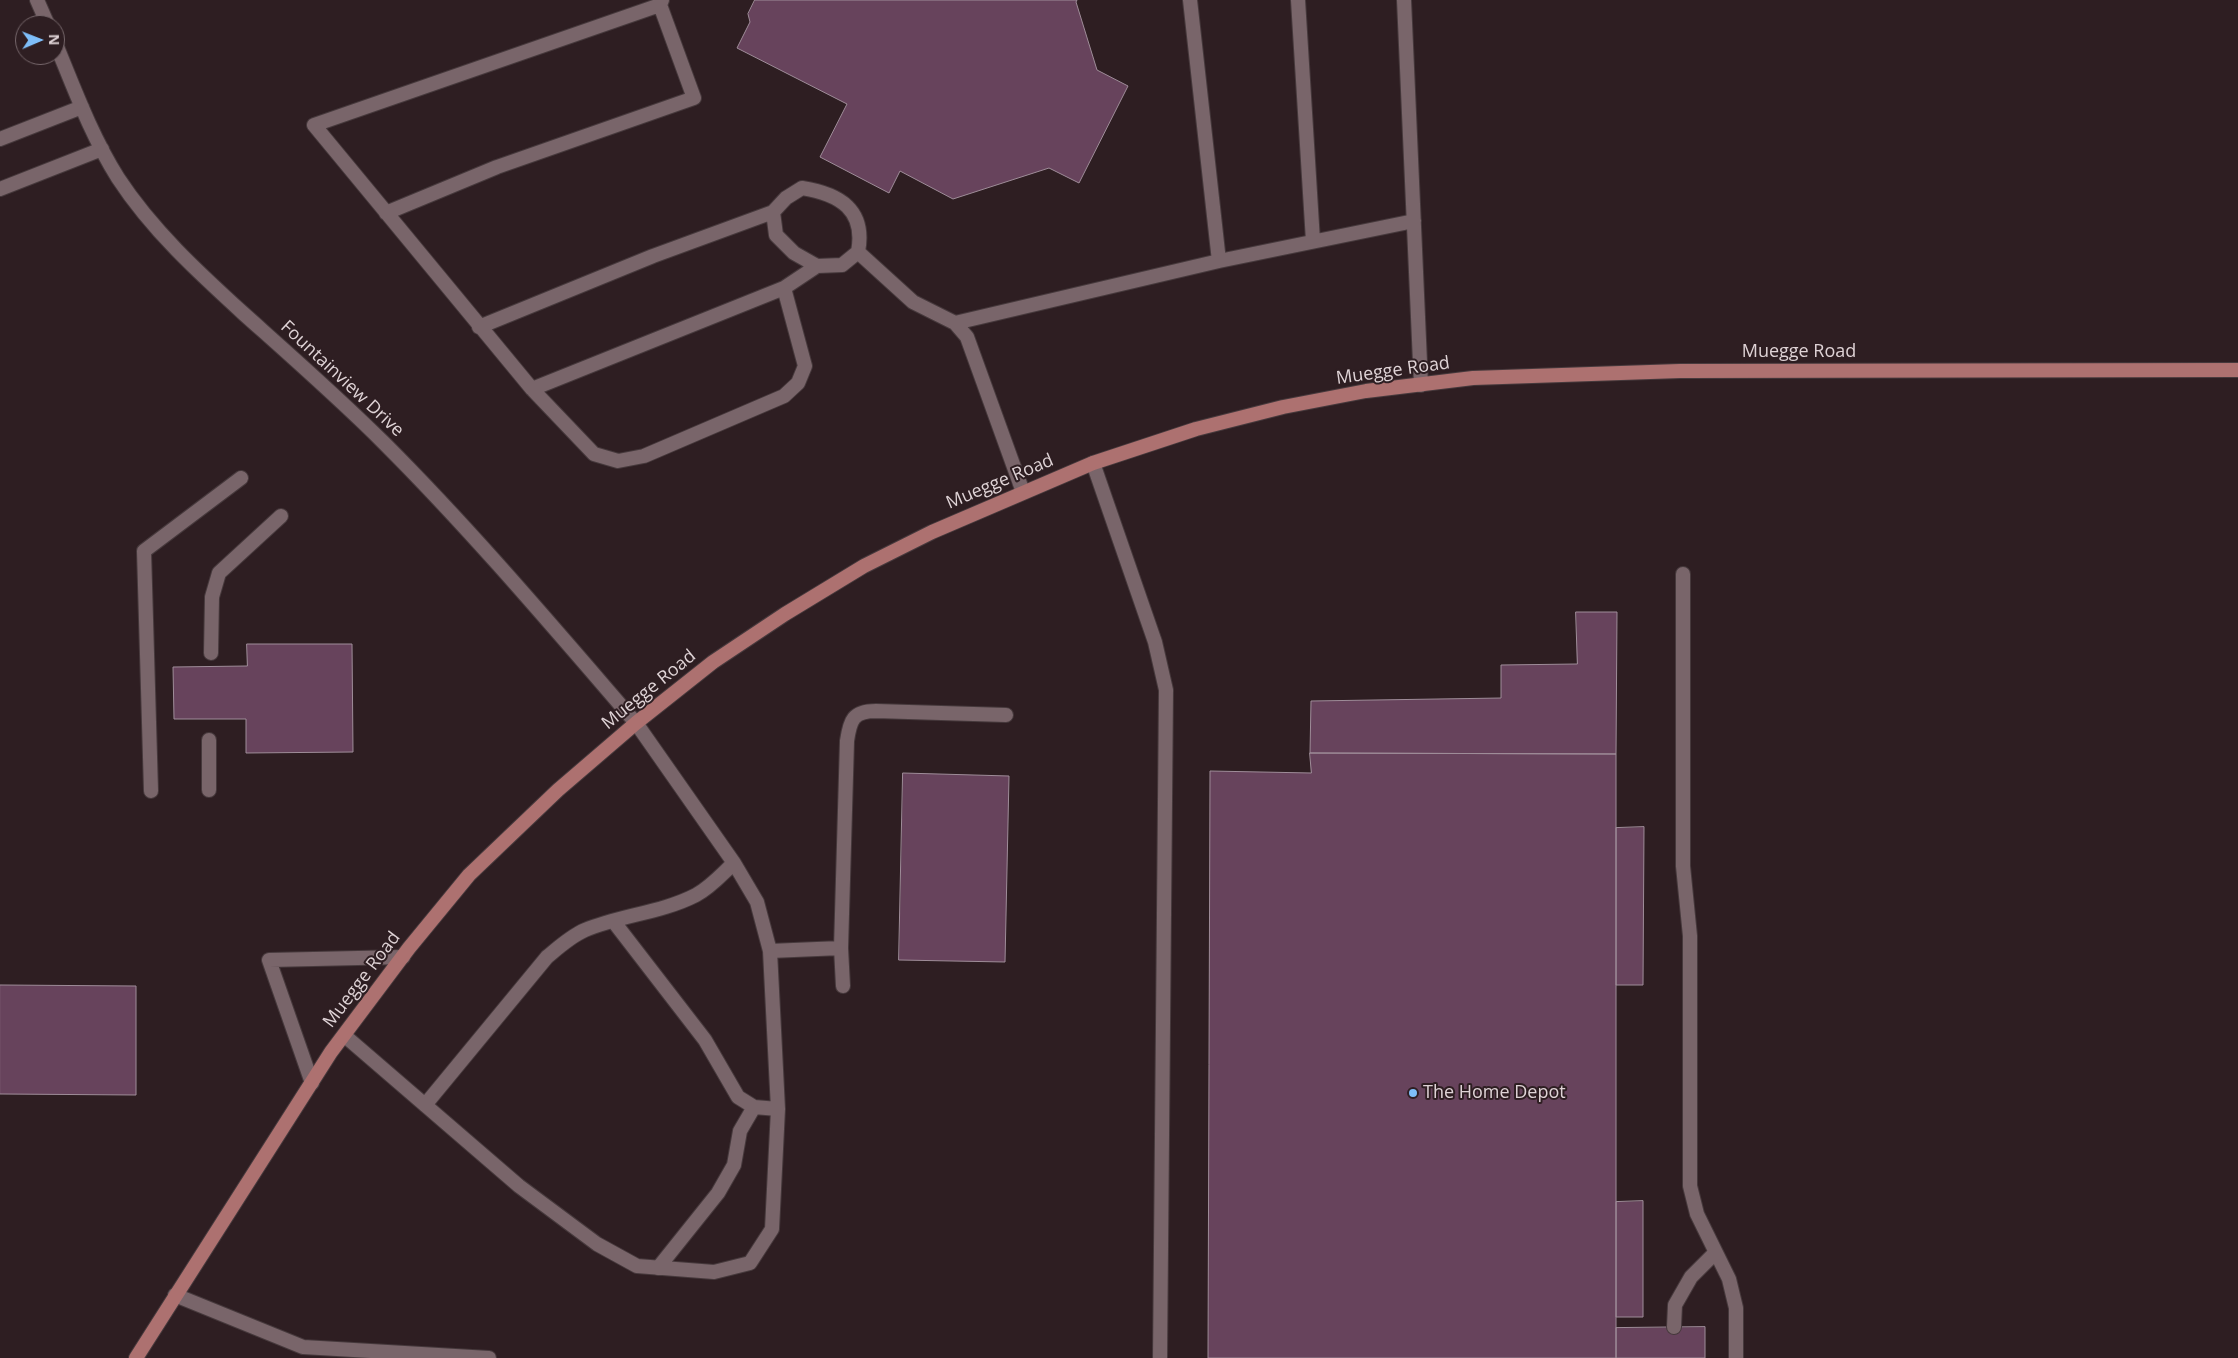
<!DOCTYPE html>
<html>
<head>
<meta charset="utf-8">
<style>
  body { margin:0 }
  #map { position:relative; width:2238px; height:1358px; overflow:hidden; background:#2e1e22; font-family:"Open Sans",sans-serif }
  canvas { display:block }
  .north { position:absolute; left:15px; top:15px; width:50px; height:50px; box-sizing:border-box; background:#2e1e22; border:1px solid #75666a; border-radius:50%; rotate:89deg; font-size:14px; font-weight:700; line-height:20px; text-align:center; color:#dfd3d6 }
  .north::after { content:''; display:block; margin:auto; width:18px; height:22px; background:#7ebef9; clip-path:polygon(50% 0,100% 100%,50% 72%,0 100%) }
</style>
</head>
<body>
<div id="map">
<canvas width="2238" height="1358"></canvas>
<div class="north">N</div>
</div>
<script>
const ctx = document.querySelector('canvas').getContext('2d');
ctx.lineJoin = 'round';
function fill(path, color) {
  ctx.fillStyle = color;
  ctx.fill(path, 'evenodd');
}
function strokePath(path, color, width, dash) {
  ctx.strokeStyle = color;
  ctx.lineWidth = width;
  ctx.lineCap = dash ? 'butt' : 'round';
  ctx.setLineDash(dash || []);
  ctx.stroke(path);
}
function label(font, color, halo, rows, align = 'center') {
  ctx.font = font + ' "Open Sans",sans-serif';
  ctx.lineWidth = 4;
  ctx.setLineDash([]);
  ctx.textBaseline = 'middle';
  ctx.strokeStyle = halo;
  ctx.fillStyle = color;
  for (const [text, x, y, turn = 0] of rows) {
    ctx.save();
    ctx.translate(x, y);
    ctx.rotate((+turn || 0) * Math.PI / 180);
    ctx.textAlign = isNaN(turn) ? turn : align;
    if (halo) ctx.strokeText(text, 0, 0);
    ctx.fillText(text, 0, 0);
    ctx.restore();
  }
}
const building = new Path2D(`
  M755,0H1077L1076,2L1097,70L1128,86L1079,183L1049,168L953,199L900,171L889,193L820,157L847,104L737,48L750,22L748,14Z
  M1576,612H1617L1616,754L1310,753L1311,701L1501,698V665L1577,664Z
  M247,644H352L353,752L246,753V719H174L173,667L247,666Z
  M1310,753L1616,754V1358H1208L1210,771L1311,773Z
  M903,773L1009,776L1005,962L899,960Z
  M1644,827L1643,985H1616V828Z
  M0,985L136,986V1095L0,1094Z
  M1643,1201V1317H1616V1202Z
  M1705,1327V1358H1616V1328Z`);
fill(building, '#67435c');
strokePath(building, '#9f8d99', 1);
const service = new Path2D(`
  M662,0L660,5L314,125L532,389L594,454L618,461L644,456L784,396L798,383L805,366L784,288L817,266
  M1298,0L1313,241
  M1404,0L1421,385
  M802,188C840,194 866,210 858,252L842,265L817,266L794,253L776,235L773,212L786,198Z
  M386,213L497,167L694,98L660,5
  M858,252L913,302L955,323L967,337L1023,492
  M1219,261L1414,221
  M955,323L1219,261L1190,0
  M479,327L653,256L773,212
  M532,389L784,288
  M1093,463L1155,642L1166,690L1160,1358
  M1683,574V866L1690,936V1186L1697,1214L1729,1279L1736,1308V1358
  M211,653L212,597L219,573L281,516
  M209,790V740
  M151,791L144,551L241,478
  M614,922L705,1040L738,1097L754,1107L778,1109
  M841,948L843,986
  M770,951L841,948L847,741C850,720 853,711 876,711L1006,715
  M345,1036L519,1186L597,1244L637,1266L714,1272L750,1263L772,1229L778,1109L770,951L757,902L734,863L636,723
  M312,1083L269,960L403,957
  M425,1105L547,957C559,947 571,936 585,930C621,915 661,913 696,895C711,887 722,874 734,863
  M658,1268L718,1193L734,1165L740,1131L754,1107
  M175,1295L303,1347L489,1358
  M1674,1327L1675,1305L1691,1277L1715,1253`);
const minor = new Path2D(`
  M37,0L48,25
  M55,42C74,88 91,135 118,178C152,230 198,272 244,314C291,356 339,398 384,443C472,531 554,628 636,723
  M0,139L82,107
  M0,189L102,149`);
const primary = new Path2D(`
  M136,1358L331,1052L409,948L469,875L558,790L636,723L713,662L785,614L864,566L932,532L1093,463L1196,429L1283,407L1366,391L1473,378L1680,371L2238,370`);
strokePath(service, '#46393c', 16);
strokePath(minor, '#46393c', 16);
strokePath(primary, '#46393c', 16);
strokePath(service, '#79656a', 14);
strokePath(minor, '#79656a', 14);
strokePath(primary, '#ad7170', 14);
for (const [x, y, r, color] of [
  [1413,1093,5,"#7ebef9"]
]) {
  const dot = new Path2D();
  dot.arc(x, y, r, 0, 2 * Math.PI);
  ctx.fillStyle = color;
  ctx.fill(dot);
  strokePath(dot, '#2e1e22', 2);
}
label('18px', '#dfd3d6', '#2e1e22', [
  ["Muegge Road",1799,352],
  ["Muegge Road",1393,371,-8],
  ["Fountainview Drive",342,379,43],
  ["Muegge Road",1000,482,-23],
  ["Muegge Road",649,690,-39],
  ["Muegge Road",362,980,-53]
]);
label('18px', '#dfd3d6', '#2e1e22', [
  ["The Home Depot",1423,1093]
], 'left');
</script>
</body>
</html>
